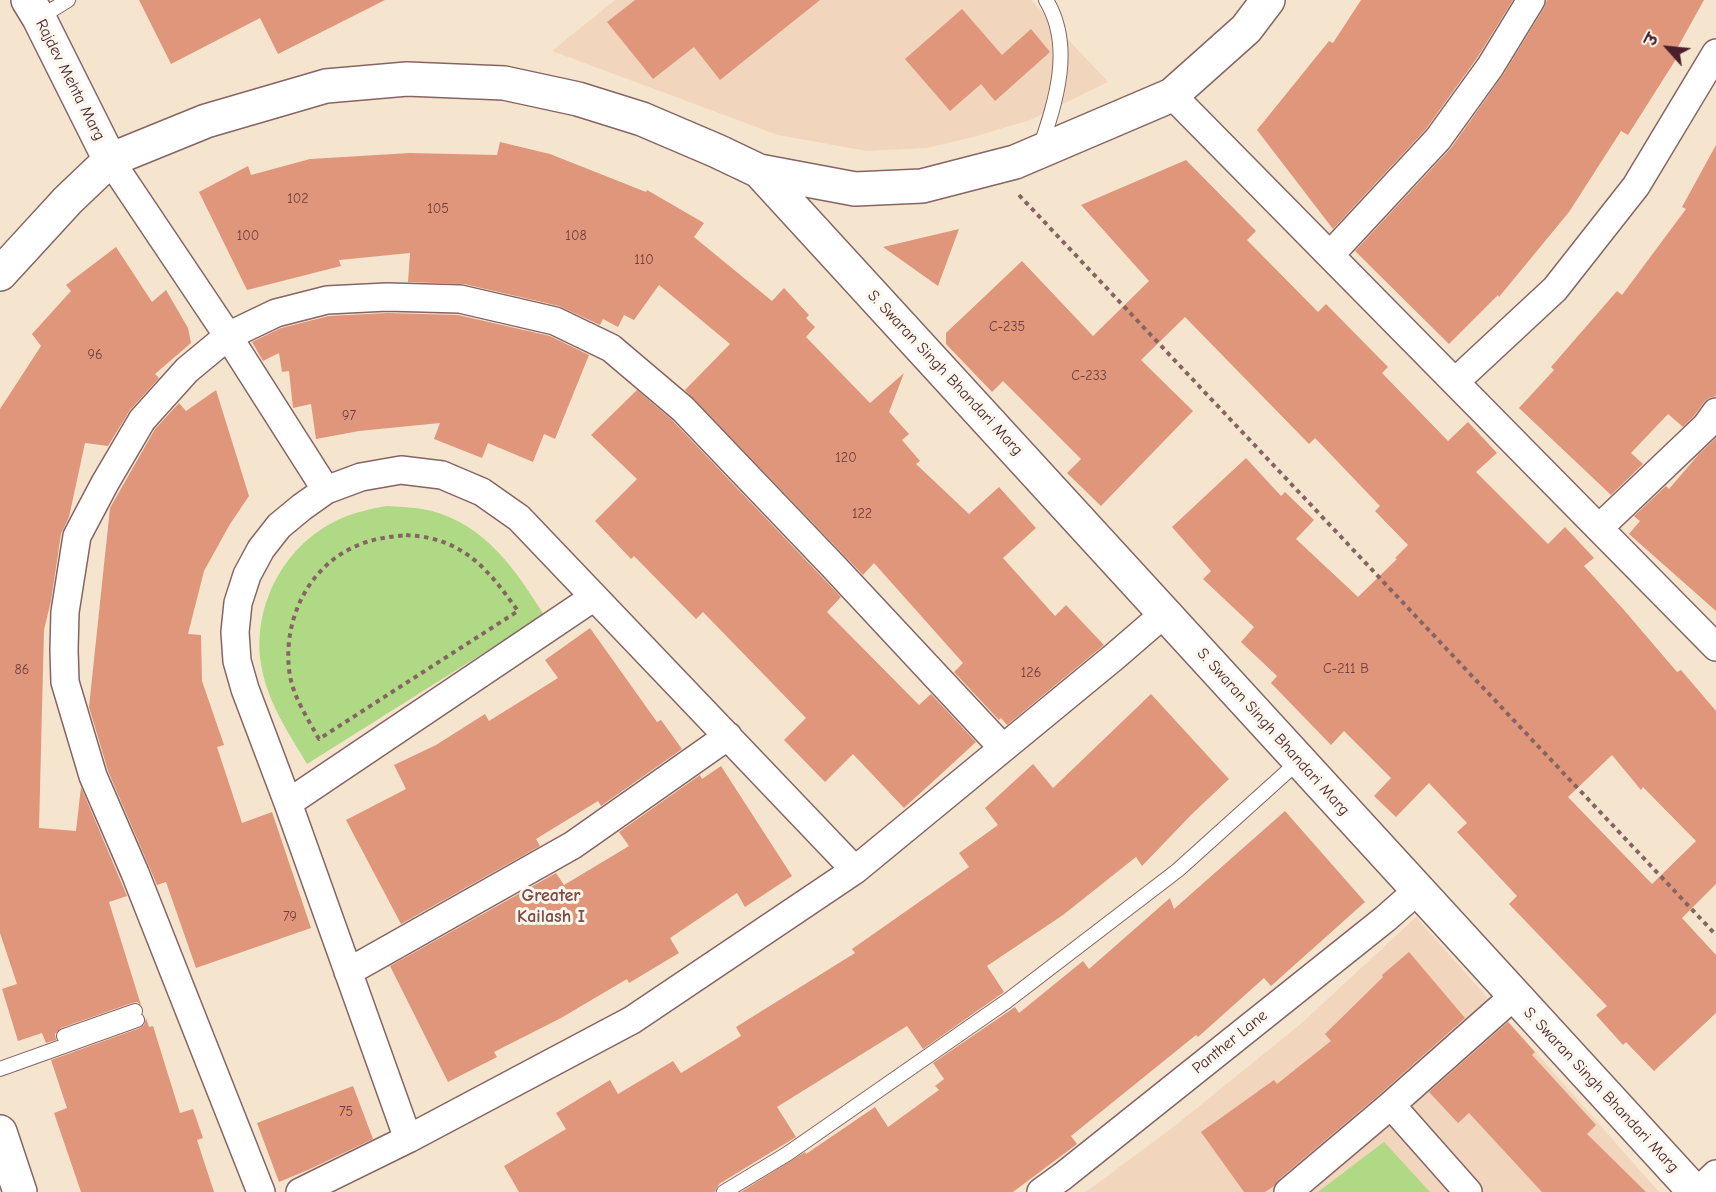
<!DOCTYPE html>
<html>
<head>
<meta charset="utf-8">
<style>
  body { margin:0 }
  #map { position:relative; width:1716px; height:1192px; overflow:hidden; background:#f6e5ce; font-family:"Comic Neue","Playpen Sans Deva",sans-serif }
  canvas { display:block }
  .north { position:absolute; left:1638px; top:18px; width:60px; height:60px; -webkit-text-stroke:4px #fbf7ec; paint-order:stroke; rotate:297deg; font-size:16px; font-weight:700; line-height:24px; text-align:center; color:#4a1f2b }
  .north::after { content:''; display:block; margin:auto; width:21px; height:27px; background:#4a1f2b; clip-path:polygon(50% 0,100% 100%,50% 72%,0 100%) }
</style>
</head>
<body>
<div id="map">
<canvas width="1716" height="1192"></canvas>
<div class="north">उ</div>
</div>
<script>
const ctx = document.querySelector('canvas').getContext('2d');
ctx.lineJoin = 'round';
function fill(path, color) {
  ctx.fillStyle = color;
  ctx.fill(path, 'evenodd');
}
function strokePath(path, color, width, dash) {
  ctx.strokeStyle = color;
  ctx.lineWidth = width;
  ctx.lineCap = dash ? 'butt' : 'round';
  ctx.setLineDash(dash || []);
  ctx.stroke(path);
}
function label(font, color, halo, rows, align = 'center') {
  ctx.font = font + ' "Comic Neue",sans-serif';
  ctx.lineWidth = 6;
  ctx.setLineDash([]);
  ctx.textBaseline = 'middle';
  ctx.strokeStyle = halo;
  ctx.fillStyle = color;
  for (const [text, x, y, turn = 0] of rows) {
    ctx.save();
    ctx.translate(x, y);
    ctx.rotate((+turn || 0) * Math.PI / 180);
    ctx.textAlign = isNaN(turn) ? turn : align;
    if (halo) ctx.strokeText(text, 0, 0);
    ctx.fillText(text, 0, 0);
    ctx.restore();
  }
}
fill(new Path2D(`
  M615,0H1031L1108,82L1030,120L973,137L927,148L867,151L778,135L552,51Z
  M1416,917L1659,1192H1086L1176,1125L1303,1022Z`), '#f1d5bc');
fill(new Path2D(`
  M386,506C401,507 417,507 432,511C485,525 516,570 544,615L307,764C290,735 268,703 262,669C250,608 284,543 342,518C356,512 371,509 386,506Z
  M1384,1142L1430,1192H1318Z`), '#afd984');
fill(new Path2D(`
  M139,0H385L278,54L260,18L171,64Z
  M635,0H820L720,80L694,47L653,79L607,22Z
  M1361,0H1513L1477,58L1426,129L1333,229L1257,130L1329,41L1333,43Z
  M1547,0H1704L1674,54L1678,56L1628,135L1621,131L1569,212L1499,297L1498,295L1449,344L1355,251L1451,148L1503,75L1544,8Z
  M962,9L1002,55L1031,29L1050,52L995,101L981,84L950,111L905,59Z
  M500,142L550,154L646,192L647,190L704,223L694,237L772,301L784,288L809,315L806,318L815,327L806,337L870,403L904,373L889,412L909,434L902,440L920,461L916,464L969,514L999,487L1036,528L1003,558L1055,616L1066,605L1104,645L1007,725L1001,718L999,720L954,672L963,663L874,563L863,575L685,390L730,344L659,285L634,320L624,315L618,327L603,319L600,325L559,306L464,284L408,282L410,253L339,260L341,266L247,290L199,192L248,166L251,175L310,159L410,153L497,155Z
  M1716,145V396L1709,398L1704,402L1694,416L1683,427L1668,414L1631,453L1643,464L1611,495L1519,408L1554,370L1551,367L1617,291L1622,295L1686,209L1682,207Z
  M1186,160L1256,231L1247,240L1318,312L1326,304L1388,367L1382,373L1448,441L1468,422L1497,453L1476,472L1548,544L1565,527L1594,558L1584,566L1624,610L1677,672L1681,670L1716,711V884L1682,918L1716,955V1013L1654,1071L1626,1042L1623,1045L1596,1015L1607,1006L1509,904L1517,896L1457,832L1467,823L1429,783L1396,817L1374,796L1391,778L1344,731L1331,745L1271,683L1277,676L1241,642L1254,627L1203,579L1211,571L1172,527L1246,458L1281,496L1285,492L1314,520L1296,539L1358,597L1397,559L1395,558L1408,545L1375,511L1380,506L1315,438L1309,444L1185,317L1141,360L1193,411L1101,506L1067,473L1081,459L1003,381L992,392L946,344V333L1022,261L1093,336L1149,281L1081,205ZM1612,755L1641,790L1643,787L1696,841L1652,884L1568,797Z
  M959,229L938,286L883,247Z
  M116,247L152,302L166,290L188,328L191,343L155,374L159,378L130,410L108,446L85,443L69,517L61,534L51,601L44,630L39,828L76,831L81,787L127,896L109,902L141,1005L137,1002L132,1003L61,1028L55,1034L56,1040L46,1043L42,1033L18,1041L2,989L17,984L0,933V409L41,346L32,334L71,291L66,285Z
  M387,313L458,315L550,336L589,355L555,439L544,434L533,462L488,443L482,458L434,439L440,423L359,431L316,439L311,404L293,408L289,371L282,372L279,353L263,361L252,342L281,328L329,316Z
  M216,390L249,496L230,524L204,571L188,634L201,635L202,681L224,745L217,747L242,823L272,812L311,928L196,968L166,882L157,885L108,771L89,707L110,508L155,429L179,403L186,411Z
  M637,390L672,420L841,597L827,612L919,705L931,694L976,742L904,808L853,754L825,782L784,740L806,718L703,612L696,619L634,556L631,559L595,521L637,479L591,435Z
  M1716,438V611L1629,534L1640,521L1634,516L1666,486L1669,489L1699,454Z
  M590,628L657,722L661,720L682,749L601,806L598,801L536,839L540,846L401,924L346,820L406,789L394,765L436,745L485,714L489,721L558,678L545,660Z
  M1151,694L1229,779L1191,815L1142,866L1136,857L1063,915L987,966L1004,992L923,1049L907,1026L777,1107L796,1137L719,1184L715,1192H519L504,1166L566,1129L556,1113L610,1080L618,1094L673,1061L681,1073L741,1036L736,1027L855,953L852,949L969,867L959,853L998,825L985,808L1033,764L1053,788Z
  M721,766L792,876L745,907L737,893L670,938L679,953L629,983L627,979L561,1018L494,1052L497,1057L448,1082L390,966L556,873L564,885L629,846L619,832L700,775L702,779Z
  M1285,811L1365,902L1271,986L1264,978L1198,1037L1196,1035L1071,1136L1077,1144L1013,1192H741L805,1152L806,1154L875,1107L888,1127L939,1090L935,1086L944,1079L933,1063L1015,1007L1019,1013L1083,961L1089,969L1170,898L1174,909Z
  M1409,952L1465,1018L1381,1093L1278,1180L1274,1186L1265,1192H1244L1201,1132L1274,1080L1277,1084L1331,1041L1325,1034L1383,977L1382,975Z
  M146,1018L149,1027L153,1026L180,1113L193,1109L203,1138L197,1140L214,1192H81L54,1113L67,1108L51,1060L140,1028L144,1025Z
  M1508,1022L1535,1052L1532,1055L1596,1125L1587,1134L1646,1192H1542L1469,1113L1458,1123L1429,1092Z
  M353,1086L373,1139L308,1170L279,1182L257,1123Z`), '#df967a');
const lane = new Path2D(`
  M39,18L68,0
  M1040,148C1056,101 1074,46 1046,0
  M64,1036L135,1011
  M0,1069L137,1020
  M724,1192L787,1154L1007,1001L1178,870L1299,761`);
const street = new Path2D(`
  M1172,95L1716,647
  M110,160L228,336L326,490
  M1330,255L1438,139L1490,67L1531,0
  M1455,382L1555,289L1636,186L1716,53
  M1599,528L1706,426L1716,412
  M288,803L594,597
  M348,972L573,845L728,736
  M408,1139L288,803L245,689L237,661L235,632L238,603L247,575L261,549L279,526L302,507L326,490L361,477L401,470L442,475L482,492L519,518L855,870
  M261,1192L135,873L93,776L65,682L64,650L65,612L77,536L105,483L142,420L187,370L228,336L276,313L327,300L387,297L460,299L555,321L611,348L683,409L835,568L1003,748
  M300,1192L408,1139L632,1020L855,870L1114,657L1165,613
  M1041,1192L1063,1176L1385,919L1418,890
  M1288,1192L1391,1105
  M1468,1192L1391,1105L1515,995
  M1697,1192L1716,1174`);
const secondary = new Path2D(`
  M28,0L39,18L110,160
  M759,171L855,189L922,186L1015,162L1172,95L1246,29L1268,0
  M0,274L68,200L110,160L206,121L326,86L407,79L504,83L578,99L642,119L717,151L759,171L1695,1192
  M0,1132L20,1192`);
strokePath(lane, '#866464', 16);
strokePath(street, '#866464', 30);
strokePath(secondary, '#866464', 36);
strokePath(new Path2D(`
  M1019,195L1716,935
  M406,535C414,536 422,536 429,538C472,547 494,578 518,611L319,739C308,719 294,698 290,676C281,622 308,564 361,544C376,538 390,537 406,535Z`), '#866464', 4, [4.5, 4.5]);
strokePath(lane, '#fff', 14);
strokePath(street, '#fff', 27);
strokePath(secondary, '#fff', 33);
label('14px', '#6f3d3f', null, [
  ["102",298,199],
  ["105",438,209],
  ["100",248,236],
  ["108",576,236],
  ["110",644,260],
  ["C-235",1007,327],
  ["96",95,355],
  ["C-233",1089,376],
  ["97",349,416],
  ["120",846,458],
  ["122",862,514],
  ["C-211 B",1346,669],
  ["86",22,670],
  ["126",1031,673],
  ["79",290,917],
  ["75",346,1112]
]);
label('16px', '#4a1f2b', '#fbf7ec', [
  ["Rajdev Mehta Marg",70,80,63],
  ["S. Swaran Singh Bhandari Marg",945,373,47],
  ["S. Swaran Singh Bhandari Marg",1273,732,48],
  ["Panther Lane",1230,1042,-39],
  ["S. Swaran Singh Bhandari Marg",1601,1090,47]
]);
label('bold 18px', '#7e4947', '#fbf7ec', [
  ["Greater",551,896],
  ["Kailash I",551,917]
]);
</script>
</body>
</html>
